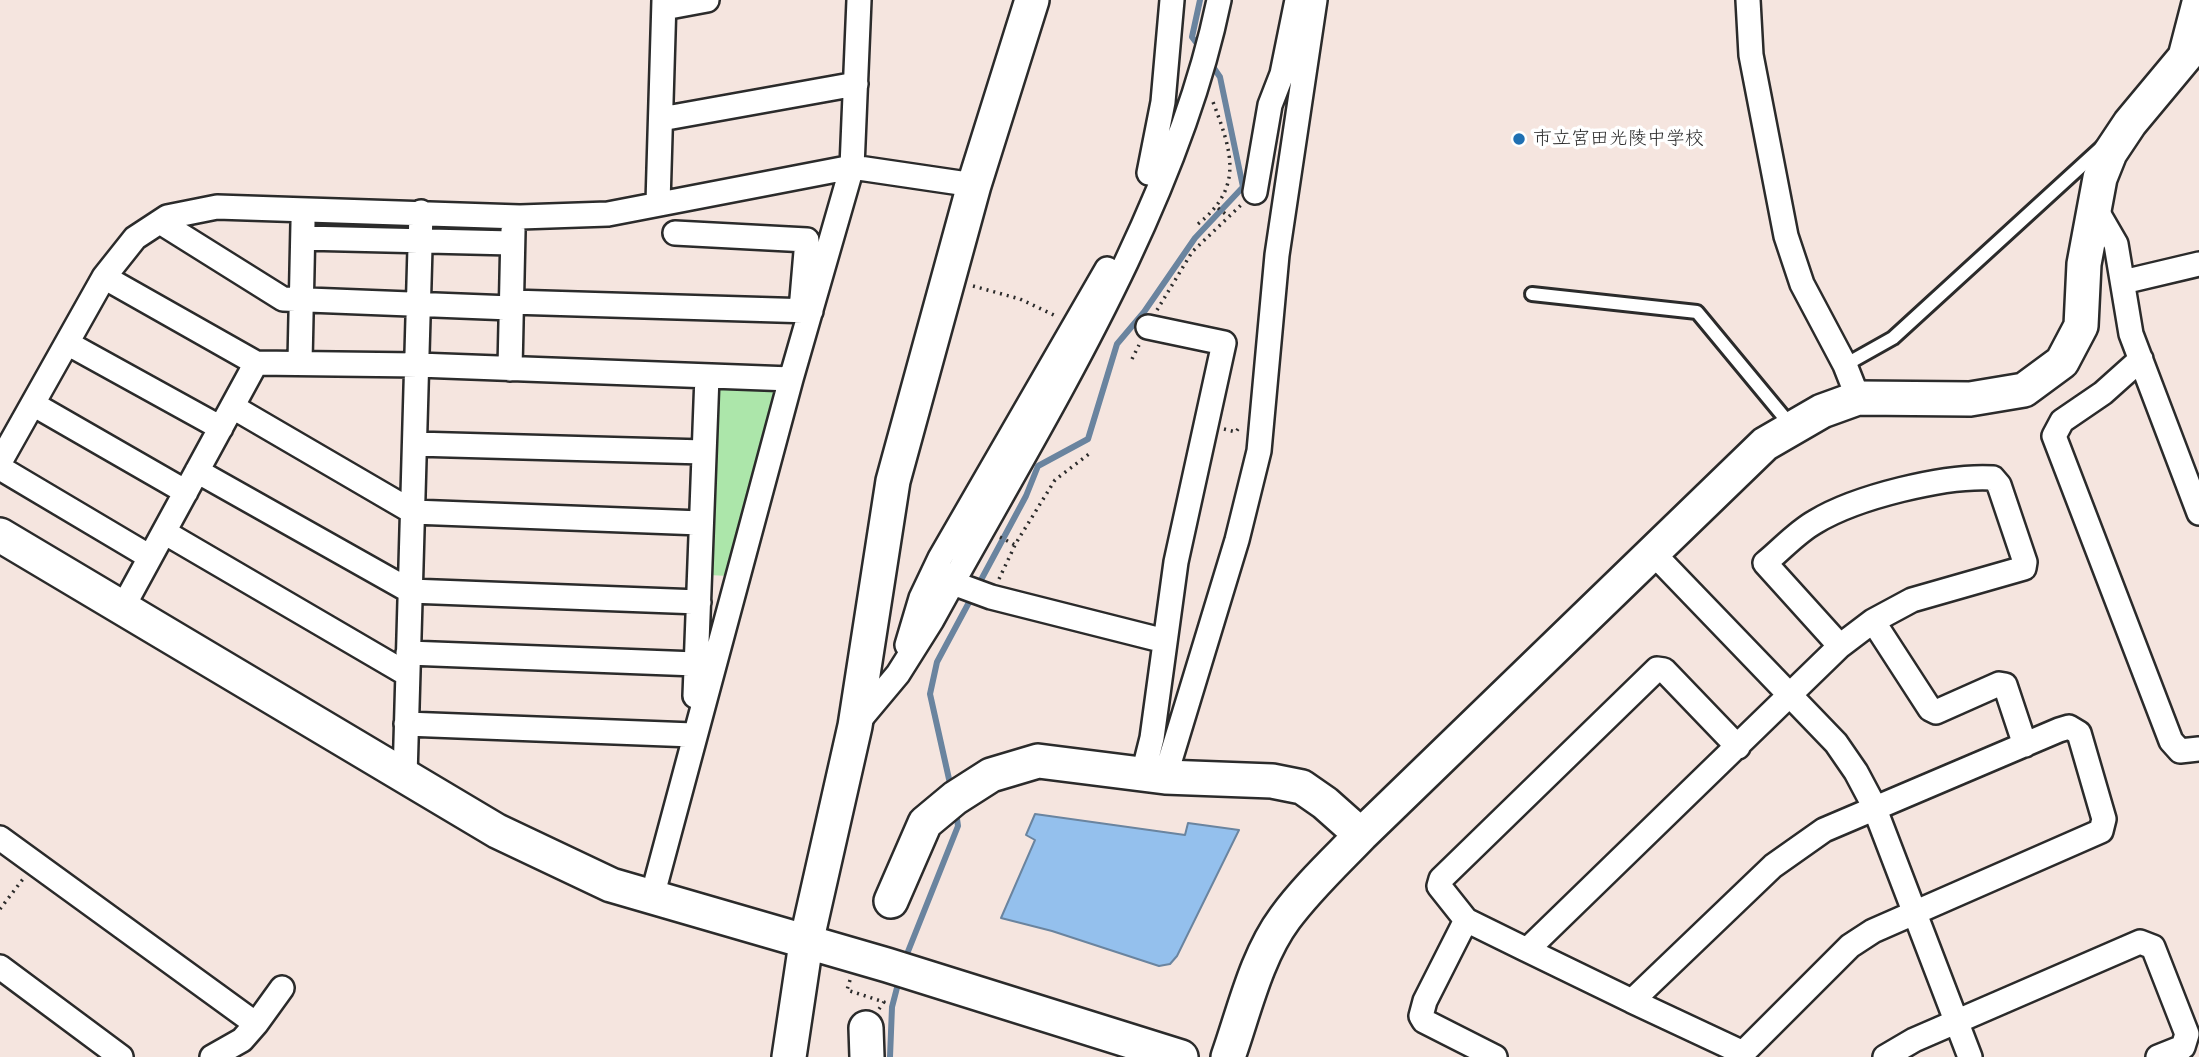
<!DOCTYPE html>
<html>
<head>
<meta charset="utf-8">
<style>
  body { margin:0 }
  canvas { display:block; background:#f5e5df }
</style>
</head>
<body>
<canvas width="2199" height="1057"></canvas>
<script>
const ctx = document.querySelector('canvas').getContext('2d');
ctx.lineJoin = 'round';
function fill(path, color) {
  ctx.fillStyle = color;
  ctx.fill(path, 'evenodd');
}
function strokePath(path, color, width, dash) {
  ctx.strokeStyle = color;
  ctx.lineWidth = width;
  ctx.lineCap = dash ? 'butt' : 'round';
  ctx.setLineDash(dash || []);
  ctx.stroke(path);
}
function label(font, color, halo, rows, align = 'center') {
  ctx.font = font + ' "Balsamiq Sans","Klee One",sans-serif';
  ctx.lineWidth = 7;
  ctx.setLineDash([]);
  ctx.textBaseline = 'middle';
  ctx.strokeStyle = halo;
  ctx.fillStyle = color;
  for (const [text, x, y, turn = 0] of rows) {
    ctx.save();
    ctx.translate(x, y);
    ctx.rotate((+turn || 0) * Math.PI / 180);
    ctx.textAlign = isNaN(turn) ? turn : align;
    if (halo) ctx.strokeText(text, 0, 0);
    ctx.fillText(text, 0, 0);
    ctx.restore();
  }
}
fill(new Path2D(`
  M717,387L778,390L729,576L708,575Z`), '#ace6aa');
const water = new Path2D(`
  M1035,814L1185,835L1188,823L1239,830L1177,956L1170,964L1159,966L1052,931L1001,918L1035,840L1026,835Z`);
fill(water, '#94c0ed');
strokePath(water, '#6a849f', 2);
strokePath(new Path2D(`
  M1200,0L1192,37L1201,49
  M951,788L930,694L937,662L1026,496L1038,466L1088,439L1117,344L1144,312L1195,238L1243,187L1220,77L1209,61
  M905,959L958,826L956,812
  M890,1057L892,1007L899,980`), '#6a849f', 6);
const lane = new Path2D(`
  M1532,294L1697,312L1793,428
  M1845,365L1893,338L2102,147`);
const street = new Path2D(`
  M1748,0L1751,55L1786,236L1802,284L1845,365L1858,398
  M664,8L707,0
  M661,119L856,84
  M1149,173L1163,102L1172,0
  M1255,192L1270,105L1282,74L1297,0
  M658,203L664,0
  M2094,206L2116,244L2131,334L2199,513
  M160,222L283,299L511,308
  M675,233L807,240L801,310
  M303,238L512,243
  M104,277L256,363L418,365L791,379
  M2123,282L2199,264
  M511,302L811,311
  M67,343L221,428
  M2141,359L2103,393L2062,421L2054,436L2171,741L2180,751L2199,749
  M300,362L303,223
  M510,369L513,231
  M33,404L186,492
  M233,407L413,512L701,523
  M415,444L704,452
  M0,462L104,277L135,238L167,217L217,207L520,217L608,214L852,167L974,185
  M0,468L150,557
  M197,471L410,591L699,602
  M164,532L407,674
  M1653,553L1836,743L1856,772L1873,804L1970,1057
  M953,583L991,597L1165,641
  M123,607L256,363
  M1873,621L1930,709L1936,712L1999,684L2005,685L2025,745
  M907,645L921,598L940,558L1107,269
  M408,653L696,664
  M695,696L707,376
  M857,723L898,674L932,620C1037,428 1175,215 1219,0
  M406,724L693,735
  M1738,747L1664,670L1657,669L1441,879L1439,886L1466,920L1527,950L1840,646L1873,621L1912,600L2024,568L2025,562L1999,485L1993,478C1945,475 1856,497 1815,522C1797,532 1781,550 1765,563L1840,646
  M1143,774L1152,738L1176,562L1224,343L1148,327
  M405,777L421,212
  M1165,777L1237,540L1259,451L1277,255L1315,0
  M0,838L256,1024L242,1040L212,1057
  M652,897L791,379L852,167L859,0
  M1466,920L1425,1001L1421,1016L1424,1021L1495,1057
  M1527,950L1632,1001L1773,866L1824,830L2059,730L2069,727L2079,733L2104,819L2101,831L1873,931L1850,946L1743,1053L1632,1001
  M0,967L121,1057
  M256,1024L282,988
  M1885,1057L1914,1040L2140,942L2153,947L2187,1034L2183,1047L2158,1057`);
const secondary = new Path2D(`
  M0,535L497,831L611,885L887,965L1181,1057
  M891,901L925,823L955,798L991,775L1038,761L1165,777L1272,781L1302,787L1325,803L1361,835
  M866,1028L867,1057
  M789,1057L806,943L855,726L893,481L974,185L1032,0
  M1228,1057C1244,1012 1256,957 1285,918C1307,888 1335,862 1361,835L1765,444L1822,411L1858,398L1970,399L2024,390L2062,362L2081,326L2084,264L2100,178L2110,153L2130,123L2185,57L2199,3`);
strokePath(lane, '#2b2b2b', 18);
strokePath(street, '#2b2b2b', 28);
strokePath(secondary, '#2b2b2b', 38);
strokePath(new Path2D(`
  M1218,208L1228,216
  M1198,224C1244,187 1232,152 1213,102
  M973,286L1020,299L1058,317
  M1157,310L1192,252L1241,205
  M1132,359L1139,345
  M1224,429L1236,432L1240,426
  M1000,537L1015,545
  M999,579L1016,543L1055,480L1089,454
  M0,909L23,879
  M850,980L847,990L884,1002L879,1009`), '#2b2b2b', 3.5, [2, 5]);
strokePath(lane, '#fff', 12);
strokePath(street, '#fff', 23);
strokePath(secondary, '#fff', 33);
for (const [x, y, r, color] of [
  [1519,139,7,"#1f6fb2"]
]) {
  const dot = new Path2D();
  dot.arc(x, y, r, 0, 2 * Math.PI);
  ctx.fillStyle = color;
  ctx.fill(dot);
  strokePath(dot, '#fff', 2.5);
}
label('19px', '#2b2b2b', '#fff', [
  ["市立宮田光陵中学校",1533,139]
], 'left');
</script>
</body>
</html>
